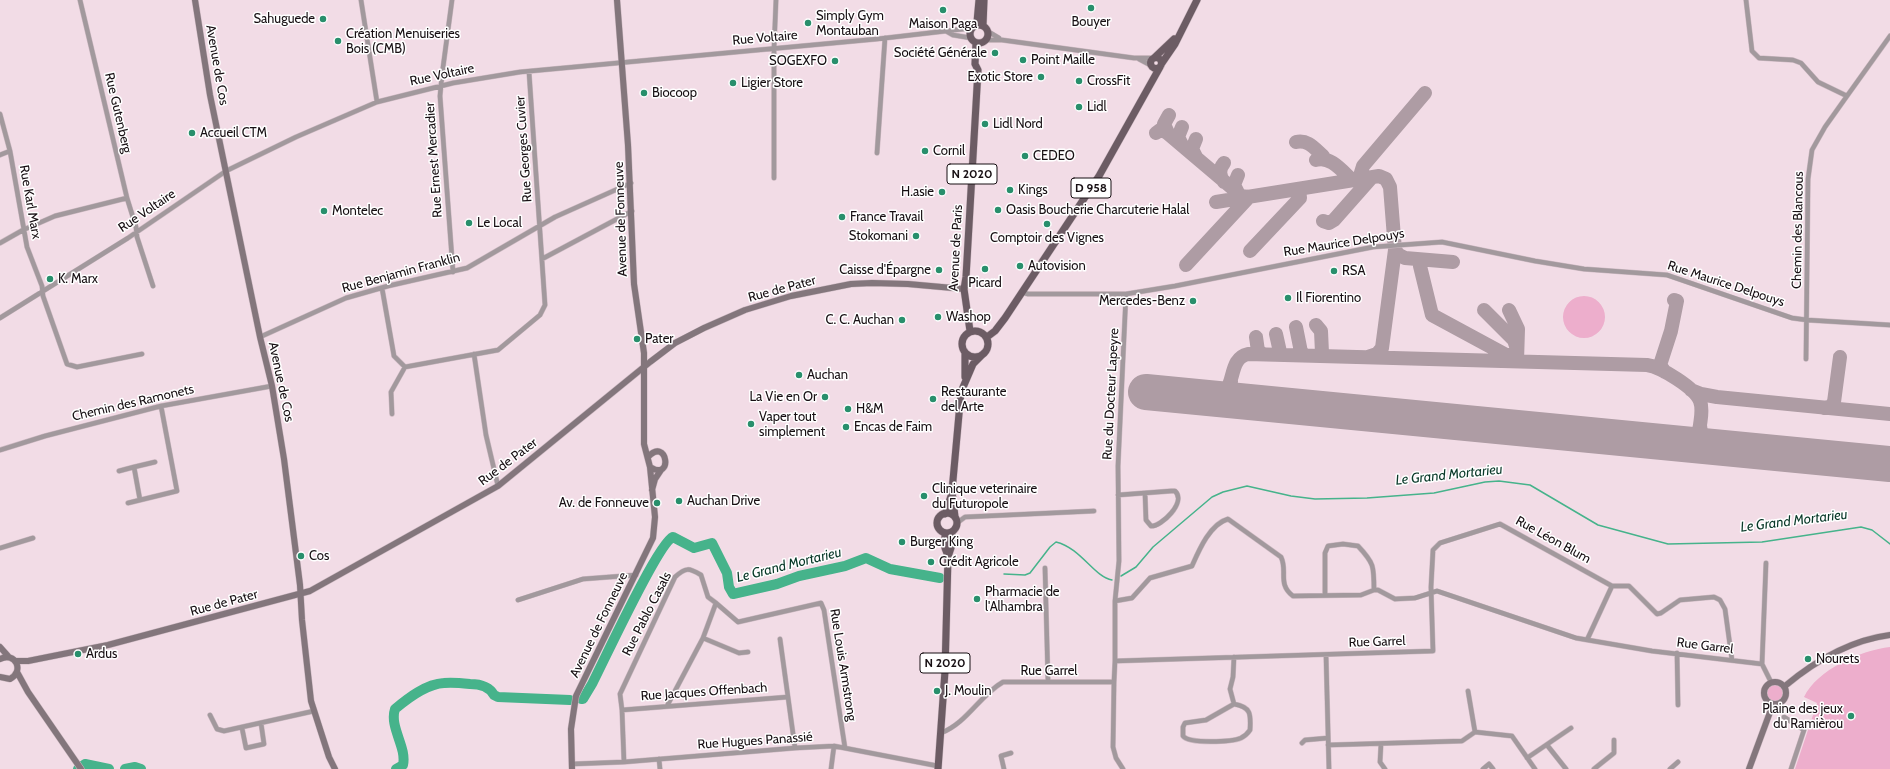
<!DOCTYPE html>
<html>
<head>
<meta charset="utf-8">
<style>
  body { margin:0 }
  canvas { display:block; background:#f2dce6 }
</style>
</head>
<body>
<canvas width="1890" height="769"></canvas>
<script>
const ctx = document.querySelector('canvas').getContext('2d');
ctx.lineJoin = 'round';
function fill(path, color) {
  ctx.fillStyle = color;
  ctx.fill(path, 'evenodd');
}
function strokePath(path, color, width, dash) {
  ctx.strokeStyle = color;
  ctx.lineWidth = width;
  ctx.lineCap = dash ? 'butt' : 'round';
  ctx.setLineDash(dash || []);
  ctx.stroke(path);
}
function label(font, color, halo, rows, align = 'center') {
  ctx.font = font + ' Cabin,sans-serif';
  ctx.lineWidth = 3;
  ctx.setLineDash([]);
  ctx.textBaseline = 'middle';
  ctx.strokeStyle = halo;
  ctx.fillStyle = color;
  for (const [text, x, y, turn = 0] of rows) {
    ctx.save();
    ctx.translate(x, y);
    ctx.rotate((+turn || 0) * Math.PI / 180);
    ctx.textAlign = isNaN(turn) ? turn : align;
    if (halo) ctx.strokeText(text, 0, 0);
    ctx.fillText(text, 0, 0);
    ctx.restore();
  }
}
fill(new Path2D(`
  M1563 317a21 21 0 1 1 42 0a21 21 0 1 1-42 0Z
  M1890,647V769H1795L1817,703L1804,697C1817,670 1861,650 1890,647Z
  M1766 692a9 9 0 1 1 18 0a9 9 0 1 1-18 0Z`), '#edaecc');
strokePath(new Path2D(`
  M1004,574L1025,575L1030,573L1050,547L1056,542C1081,548 1094,577 1112,580
  M1121,576L1136,567L1153,547L1212,497L1223,492L1247,486L1291,496L1315,499L1367,498L1434,493L1485,482L1499,481L1530,485L1598,525L1668,544L1762,542L1861,527L1872,530L1890,544`), '#46b38b', 1.5);
strokePath(new Path2D(`
  M581,699H583L592,684C603,663 658,543 673,537L694,548L712,543L727,573L729,587L733,594L777,584L799,576L845,566L866,558L890,569L940,578
  M78,769L85,764L109,769
  M125,769L135,767L141,769
  M396,769L403,765C407,747 389,727 395,709C408,698 426,684 444,683C452,682 461,683 470,684C479,684 489,686 494,695L498,697L570,700`), '#46b38b', 10);
strokePath(new Path2D(`
  M1156,133L1160,130L1166,132L1238,193L1241,196L1248,197
  M1168,133L1164,124L1169,115
  M1296,142C1308,139 1315,149 1323,156
  M1182,145L1178,137L1182,127
  M1196,157L1192,149L1196,139
  M1316,160C1330,155 1343,172 1352,180
  M1359,179L1363,166L1425,93
  M1224,182C1219,175 1219,169 1224,163
  M1238,193L1234,185L1238,175
  M1216,202L1379,176L1386,179L1390,187L1395,250L1382,348L1377,354L1368,357
  M1323,221L1329,223L1334,220L1372,177
  M1395,250L1399,255L1405,258L1453,262
  M1250,251L1300,198L1299,189
  M1186,265L1249,197
  M1420,266L1432,315L1506,355H1512L1514,357
  M1484,310L1514,340L1517,349
  M1509,310L1518,329L1517,361
  M1316,325L1321,331L1322,353L1326,356
  M1296,327L1301,352L1305,355
  M1276,334L1280,352L1283,355
  M1256,337L1258,351L1263,354
  M1665,372L1660,365L1671,331L1677,301L1674,300
  M1231,381L1230,390L1235,398L1261,403
  M1691,390L1701,394L1717,397L1890,414
  M1185,396C1194,397 1204,399 1213,398C1239,395 1225,359 1248,354L1647,365C1661,367 1695,388 1700,401C1703,409 1701,417 1700,425C1699,433 1696,440 1688,442C1681,445 1669,442 1661,442
  M1824,408L1830,407L1834,402L1840,357
  M1700,425C1700,438 1708,441 1718,447
  M1884,463H1890`), '#ae9ca4', 14);
strokePath(new Path2D(`
  M1146,392L1890,464`), '#ae9ca4', 36);
const street = new Path2D(`
  M80,0L127,198L136,227L137,237L153,286
  M361,0L377,102
  M452,0L442,75L440,96L453,272
  M1746,0L1752,51L1759,58L1793,60L1801,63L1818,82L1847,96L1825,127L1812,150L1808,179L1806,359
  M946,31L953,35L971,38
  M989,32L999,38
  M986,40H1002L1134,58H1154
  M1139,59L1152,66
  M1847,96L1890,36
  M0,114L10,151L27,247L42,286L43,296L67,364L77,367L142,354
  M877,153L885,38
  M0,155L10,151
  M774,178V49L776,0
  M0,243L23,230L55,216L127,198
  M542,259L632,211
  M382,288L394,356L405,367
  M1021,292L1028,294H1126L1175,286L1373,247L1442,242L1535,261L1584,269L1667,275L1792,318L1807,320L1890,325
  M0,318L128,238L226,171L296,137L377,102L453,83L520,72L877,39L972,28
  M260,337L346,298L388,286L467,268L555,217L631,183
  M474,354L486,435L498,486
  M392,414L391,392L405,367L498,350L540,315L545,305L529,72
  M0,450L45,436L161,406L272,386
  M119,471L134,467
  M1118,495L1171,491H1175C1187,502 1161,527 1151,526L1146,520L1145,493
  M140,500L134,467L155,462
  M128,503L177,491L161,406
  M957,523L965,517L1094,511
  M0,548L33,538
  M1766,563L1762,664L1771,682
  M1045,568L1048,681
  M1612,586H1629L1657,614L1661,613L1680,600L1714,597L1720,600L1725,609L1732,660
  M1325,595V553L1328,546L1343,544L1358,546C1374,563 1374,566 1374,590
  M518,600L583,579L636,575
  M1115,601L1132,598L1150,578L1192,566C1199,550 1210,524 1228,519L1281,557C1288,571 1277,584 1293,596L1361,595L1374,590H1378L1395,599L1415,598L1437,591L1576,638L1652,651L1762,664
  M716,603L738,622L821,603L824,610L845,748
  M703,638L739,653L748,652
  M780,639L795,748
  M1677,653L1678,705
  M1326,655L1329,769
  M1234,657L1233,677L1230,689L1234,704
  M1115,661V601L1119,561L1118,466L1126,294
  M1114,682L1113,747L1116,758L1123,769
  M1468,691L1475,732
  M1234,704C1251,707 1251,714 1250,730C1248,733 1245,736 1241,738C1232,742 1189,744 1183,736V727L1185,723L1206,720Z
  M622,710L788,697
  M210,715L217,729L224,731L314,711
  M1784,717L1804,730L1791,769
  M242,728L246,748L264,744L261,723
  M941,733C967,723 980,695 1003,682H1114L1115,661L1433,651L1431,587L1433,550L1440,543L1500,524L1612,586L1587,640
  M1302,743L1305,740L1328,738
  M1381,744L1380,762L1385,769
  M1328,745L1462,741L1475,732L1512,736L1535,769
  M1547,745L1566,769
  M1527,758L1571,728
  M659,759L660,769
  M624,762L622,710L620,694L675,577C686,567 689,568 701,575L708,597L716,603L703,638L667,706
  M572,764L624,762L795,748L834,746L938,766
  M831,769L834,746
  M1004,769L1001,756L1011,753
  M1483,769L1489,764L1493,769
  M1594,769L1614,753V740
  M1670,769L1678,762`);
const secondary = new Path2D(`
  M195,0L210,95L260,337L272,386L284,459L300,585L302,620L311,701L329,757L335,769
  M617,0L628,145L634,284L644,353V444L650,467C674,482 667,436 648,457
  M652,490L655,479L661,470
  M0,647L8,656
  M0,659C15,651 25,671 10,679L0,677
  M16,661H28L108,645L310,591L498,486L650,362L675,343L704,328L745,310L791,296L851,284L872,283L908,284L964,289
  M17,672L28,692L81,769
  M1764 693a11 11 0 1 1 22 0a11 11 0 1 1-22 0Z
  M1785,686C1815,661 1851,640 1890,635
  M572,769L571,729L576,696L653,538L655,517L650,467
  M1749,769L1773,704`);
const primary = new Path2D(`
  M977,22L979,0
  M970 34a9 9 0 1 1 18 0a9 9 0 1 1-18 0Z
  M983,25L984,0
  M1150.5 63a5.5 5.5 0 1 1 11 0a5.5 5.5 0 1 1-11 0Z
  M1154,58L1174,39
  M1162,63L1175,44L1197,0
  M962 344a13 13 0 1 1 26 0a13 13 0 1 1-26 0Z
  M970,331L964,289L966,277L978,70L975,64L976,43
  M987,337L995,331L1005,318L1099,176L1160,67
  M965,377V353
  M937 523a10 10 0 1 1 20 0a10 10 0 1 1-20 0Z
  M945,514L952,493
  M955,517L952,491L961,392L973,364L984,353
  M945,533V548L948,556
  M938,769L945,671L948,557L951,548L952,532`);
strokePath(street, '#cfbbc4', 5.5);
strokePath(secondary, '#cfbbc4', 7);
strokePath(primary, '#cfbbc4', 8);
strokePath(street, '#a2999d', 4.5);
strokePath(secondary, '#83767c', 6);
strokePath(primary, '#6c5c64', 7);
for (const [x, y, r, color] of [
  [1091,8,4,"#288f6c"],
  [943,10,4,"#288f6c"],
  [323,19,4,"#288f6c"],
  [808,23,4,"#288f6c"],
  [338,41,4,"#288f6c"],
  [995,53,4,"#288f6c"],
  [1023,60,4,"#288f6c"],
  [835,61,4,"#288f6c"],
  [1041,77,4,"#288f6c"],
  [1079,81,4,"#288f6c"],
  [733,83,4,"#288f6c"],
  [644,93,4,"#288f6c"],
  [1079,107,4,"#288f6c"],
  [985,124,4,"#288f6c"],
  [192,133,4,"#288f6c"],
  [925,151,4,"#288f6c"],
  [1025,156,4,"#288f6c"],
  [1010,190,4,"#288f6c"],
  [942,192,4,"#288f6c"],
  [998,210,4,"#288f6c"],
  [324,211,4,"#288f6c"],
  [842,217,4,"#288f6c"],
  [469,223,4,"#288f6c"],
  [1047,224,4,"#288f6c"],
  [916,236,4,"#288f6c"],
  [1020,266,4,"#288f6c"],
  [985,269,4,"#288f6c"],
  [939,270,4,"#288f6c"],
  [1334,271,4,"#288f6c"],
  [50,279,4,"#288f6c"],
  [1288,298,4,"#288f6c"],
  [1193,301,4,"#288f6c"],
  [938,317,4,"#288f6c"],
  [902,320,4,"#288f6c"],
  [637,339,4,"#288f6c"],
  [799,375,4,"#288f6c"],
  [825,397,4,"#288f6c"],
  [933,399,4,"#288f6c"],
  [848,409,4,"#288f6c"],
  [751,424,4,"#288f6c"],
  [846,427,4,"#288f6c"],
  [924,496,4,"#288f6c"],
  [679,501,4,"#288f6c"],
  [657,503,4,"#288f6c"],
  [902,542,4,"#288f6c"],
  [301,556,4,"#288f6c"],
  [931,562,4,"#288f6c"],
  [977,599,4,"#288f6c"],
  [78,654,4,"#288f6c"],
  [1808,659,4,"#288f6c"],
  [937,691,4,"#288f6c"],
  [1851,716,4,"#288f6c"]
]) {
  const dot = new Path2D();
  dot.arc(x, y, r, 0, 2 * Math.PI);
  ctx.fillStyle = color;
  ctx.fill(dot);
  strokePath(dot, '#fff', 1.5);
}
for (const [x, y, w] of [
  [972,174,50],
  [1091,188,40],
  [945,663,50]
]) {
  const box = new Path2D();
  box.roundRect(x - w / 2, y - 10, w, 20, 3);
  ctx.fillStyle = '#fff';
  ctx.fill(box);
  strokePath(box, '#170f13', 1);
}
label('bold 12px', '#170f13', null, [
  ["N 2020",972,174],
  ["D 958",1091,188],
  ["N 2020",945,663]
]);
label('13px', '#170f13', '#fff', [
  ["Simply Gym",816,16],
  ["Montauban",816,31],
  ["Sahuguede",315,19,"right"],
  ["Bouyer",1091,22,"center"],
  ["Maison Paga",943,24,"center"],
  ["Création Menuiseries",346,34],
  ["Bois (CMB)",346,49],
  ["Société Générale",987,53,"right"],
  ["Point Maille",1031,60],
  ["SOGEXFO",827,61,"right"],
  ["Exotic Store",1033,77,"right"],
  ["CrossFit",1087,81],
  ["Ligier Store",741,83],
  ["Biocoop",652,93],
  ["Lidl",1087,107],
  ["Lidl Nord",993,124],
  ["Accueil CTM",200,133],
  ["Cornil",933,151],
  ["CEDEO",1033,156],
  ["Kings",1018,190],
  ["H.asie",934,192,"right"],
  ["Oasis Boucherie Charcuterie Halal",1006,210],
  ["Montelec",332,211],
  ["France Travail",850,217],
  ["Le Local",477,223],
  ["Stokomani",908,236,"right"],
  ["Comptoir des Vignes",1047,238,"center"],
  ["Autovision",1028,266],
  ["Caisse d'Épargne",931,270,"right"],
  ["RSA",1342,271],
  ["K. Marx",58,279],
  ["Picard",985,283,"center"],
  ["Il Fiorentino",1296,298],
  ["Mercedes-Benz",1185,301,"right"],
  ["Washop",946,317],
  ["C. C. Auchan",894,320,"right"],
  ["Pater",645,339],
  ["Auchan",807,375],
  ["Restaurante",941,392],
  ["del Arte",941,407],
  ["La Vie en Or",817,397,"right"],
  ["H&M",856,409],
  ["Vaper tout",759,417],
  ["simplement",759,432],
  ["Encas de Faim",854,427],
  ["Clinique veterinaire",932,489],
  ["du Futuropole",932,504],
  ["Auchan Drive",687,501],
  ["Av. de Fonneuve",649,503,"right"],
  ["Burger King",910,542],
  ["Cos",309,556],
  ["Crédit Agricole",939,562],
  ["Pharmacie de",985,592],
  ["l'Alhambra",985,607],
  ["Ardus",86,654],
  ["Nourets",1816,659],
  ["J. Moulin",945,691],
  ["Plaine des jeux",1843,709,"right"],
  ["du Ramièrou",1843,724,"right"]
], 'left');
label('13px', '#170f13', '#fff', [
  ["Rue Voltaire",765,38,-5],
  ["Avenue de Cos",217,65,80],
  ["Rue Voltaire",442,75,-12],
  ["Rue Gutenberg",118,113,77],
  ["Rue Georges Cuvier",524,149,-94],
  ["Rue Ernest Mercadier",434,160,-94],
  ["Rue Karl Marx",30,202,80],
  ["Rue Voltaire",147,211,-34],
  ["Avenue de Fonneuve",621,219,-92],
  ["Chemin des Blancous",1798,230,-89],
  ["Rue Maurice Delpouys",1344,243,-9],
  ["Avenue de Paris",956,248,-87],
  ["Rue Benjamin Franklin",401,273,-15],
  ["Rue Maurice Delpouys",1726,284,18],
  ["Rue de Pater",782,289,-15],
  ["Avenue de Cos",281,382,78],
  ["Rue du Docteur Lapeyre",1111,394,-87],
  ["Chemin des Ramonets",133,403,-13],
  ["Rue de Pater",508,462,-37],
  ["Rue Léon Blum",1553,540,29],
  ["Rue de Pater",224,603,-15],
  ["Rue Pablo Casals",647,614,-63],
  ["Avenue de Fonneuve",599,625,-64],
  ["Rue Garrel",1377,642,-2],
  ["Rue Garrel",1705,646,7],
  ["Rue Louis Armstrong",843,665,81],
  ["Rue Garrel",1049,671],
  ["Rue Jacques Offenbach",704,692,-4],
  ["Rue Hugues Panassié",755,741,-4]
]);
label('italic 14px', '#093929', '#fff', [
  ["Le Grand Mortarieu",1449,475,-6],
  ["Le Grand Mortarieu",1794,521,-7],
  ["Le Grand Mortarieu",789,565,-14]
]);
</script>
</body>
</html>
